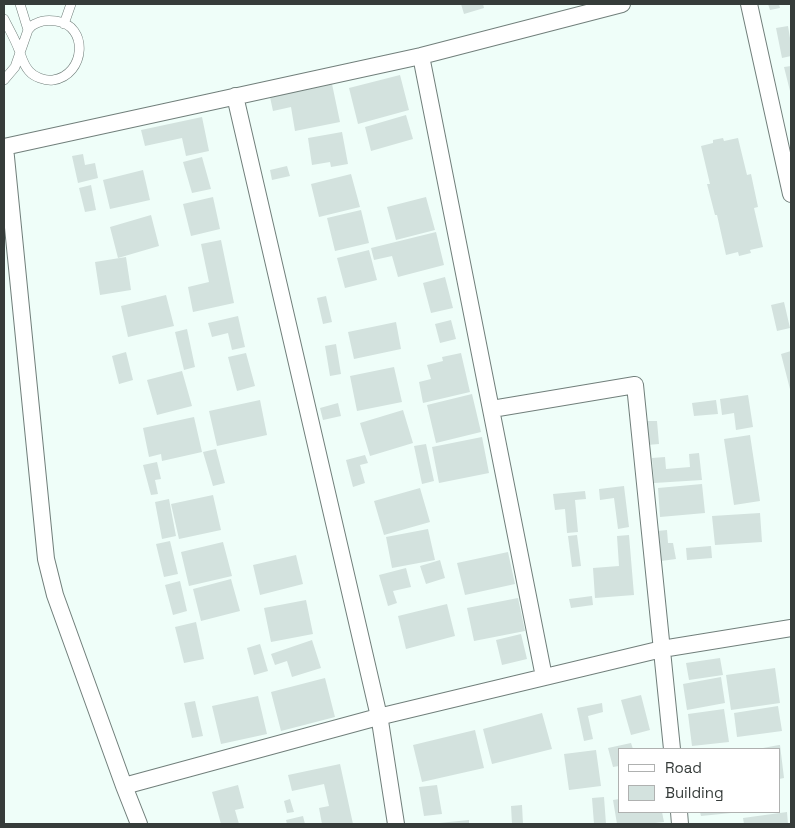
<!DOCTYPE html>
<html>
<head>
<meta charset="utf-8">
<style>
  body { margin:0 }
  #map { position:relative; width:795px; height:828px; overflow:hidden; background:#effef9; font-family:"Space Grotesk",sans-serif }
  canvas { display:block }
  .frame { position:absolute; inset:0; border:5px solid #363c3a; pointer-events:none }
  .legend { position:absolute; left:618px; top:748px; width:162px; height:65px; box-sizing:border-box; background:#fff; border:1px solid #afb1b0; margin:0; padding:6px 9px; list-style:none; font-size:15px; color:#363c3a }
  .legend li { display:flex; align-items:center; gap:10px; height:25px }
  .legend b { width:25px; border:1px solid #afb1b0 }
</style>
</head>
<body>
<div id="map">
<canvas width="795" height="828"></canvas>
<div class="frame"></div>
<ul class="legend">
<li><b style="height:6px;background:#fff"></b>Road</li>
<li><b style="height:14px;background:#d3e2de"></b>Building</li>
</ul>
</div>
<script>
const ctx = document.querySelector('canvas').getContext('2d');
ctx.lineJoin = 'round';
function fill(path, color) {
  ctx.fillStyle = color;
  ctx.fill(path, 'evenodd');
}
function strokePath(path, color, width, dash) {
  ctx.strokeStyle = color;
  ctx.lineWidth = width;
  ctx.lineCap = dash ? 'butt' : 'round';
  ctx.setLineDash(dash || []);
  ctx.stroke(path);
}
fill(new Path2D(`
  M461,4H483L484,8L464,14Z
  M768,4H779L780,8L770,10Z
  M788,26L791,44V56L782,58L776,28Z
  M791,66V95L784,67Z
  M400,75L409,110L358,124L349,88Z
  M332,84L340,122L295,131L291,107L273,111L270,97Z
  M406,115L413,139L371,151L365,127Z
  M202,117L209,151L186,156L182,138L145,146L141,130Z
  M342,132L348,164L331,167L330,162L312,165L308,138Z
  M723,138L724,141L738,138L747,175L751,174L758,207L754,208L763,247L750,250L751,253L739,256L738,252L726,255L717,215H715L707,184H710L701,146L713,143V140Z
  M83,154L85,165L95,163L98,178L78,183L72,156Z
  M202,157L211,189L192,193L183,162Z
  M287,166L290,176L272,180L270,170Z
  M143,170L150,200L110,209L103,180Z
  M351,174L360,207L319,217L311,184Z
  M91,185L96,210L85,212L79,188Z
  M213,197L220,229L191,236L183,204Z
  M426,197L435,230L396,240L387,207Z
  M361,210L369,243L335,251L327,218Z
  M151,215L159,246L118,258L110,227Z
  M436,232L444,265L398,277L392,256L374,260L371,248Z
  M221,240L234,303L193,312L188,287L209,282L201,244Z
  M369,250L377,280L345,288L337,258Z
  M126,257L131,290L100,295L95,262Z
  M445,277L453,308L431,313L423,283Z
  M166,295L174,326L128,337L121,306Z
  M326,296L332,322L323,324L317,298Z
  M784,302L790,328L777,331L771,305Z
  M238,316L245,347L232,350L228,333L212,337L208,323Z
  M451,320L456,339L440,343L435,324Z
  M396,322L401,349L354,359L348,332Z
  M187,329L195,367L184,370L175,332Z
  M336,344L341,374L330,376L325,346Z
  M791,351V393L781,354Z
  M126,352L133,380L119,384L112,356Z
  M246,353L255,386L237,391L228,357Z
  M461,353L470,392L423,403L419,382L431,379L427,365L443,361L442,357Z
  M394,367L402,402L357,411L350,376Z
  M182,371L192,406L157,415L147,380Z
  M472,394L481,432L436,443L427,405Z
  M748,395L753,427L736,430L734,413L722,415L720,399Z
  M260,400L267,435L217,446L209,411Z
  M716,400L718,414L694,416L692,403Z
  M338,403L341,416L323,420L320,408Z
  M403,410L413,443L370,456L360,423Z
  M194,417L202,452L162,461L161,454L149,457L143,428Z
  M646,421H657L659,444L647,445Z
  M750,435L760,501L734,505L724,439Z
  M482,437L489,473L439,483L432,447Z
  M426,444L434,481L422,484L414,446Z
  M216,449L225,483L213,486L203,452Z
  M699,453L702,480L654,483L652,458L665,457L666,469L690,467L689,454Z
  M365,455L368,463L360,465L365,483L353,487L346,460Z
  M157,462L161,479L155,480L158,494L151,495L143,465Z
  M702,484L705,513L660,517L658,488Z
  M624,486L629,527L618,529L614,498L600,500L599,489Z
  M420,488L430,522L384,535L374,501Z
  M585,491L586,499L575,500L578,532L567,533L565,509L555,510L553,494Z
  M213,495L221,530L179,539L171,504Z
  M169,499L176,536L162,539L155,502Z
  M760,513L762,542L715,545L712,516Z
  M428,529L435,560L392,568L386,537Z
  M667,530L668,543H673L676,559L661,561L657,531Z
  M577,535L581,566L572,567L568,536Z
  M629,535L634,595L595,598L593,568L619,566L617,536Z
  M170,541L178,574L164,577L156,544Z
  M223,542L232,576L189,586L181,552Z
  M711,546L712,558L687,560L686,548Z
  M508,552L515,584L465,595L457,563Z
  M296,555L303,584L260,595L253,565Z
  M440,560L445,578L426,584L420,566Z
  M406,568L411,587L393,591L397,603L388,606L379,575Z
  M231,579L240,611L201,621L193,589Z
  M180,581L187,611L173,615L165,585Z
  M592,596L593,605L571,608L569,599Z
  M518,598L525,631L474,641L467,608Z
  M306,600L313,634L271,642L264,608Z
  M447,604L455,636L406,649L398,616Z
  M196,622L204,659L184,663L175,627Z
  M521,634L527,659L502,665L496,640Z
  M312,640L321,668L292,677L287,661L275,665L271,654Z
  M260,644L268,671L254,675L247,648Z
  M720,658L723,675L689,680L686,663Z
  M775,668L780,703L731,710L726,675Z
  M721,677L725,703L687,710L683,684Z
  M325,678L335,717L281,731L271,692Z
  M641,695L650,730L631,735L621,700Z
  M258,696L267,734L221,744L212,706Z
  M195,701L203,736L192,738L184,703Z
  M602,703L603,712L588,716L593,739L584,741L577,708Z
  M778,706L782,731L737,737L734,713Z
  M724,709L729,742L692,746L688,714Z
  M542,713L552,749L492,764L483,729Z
  M475,730L484,768L422,782L413,745Z
  M631,743L633,749H619V766L613,767L608,748Z
  M779,745H780L784,778L779,779V749H763V748Z
  M596,750L601,786L569,790L564,754Z
  M340,764L353,824H322L319,808L329,806L324,784L292,791L288,775Z
  M238,785L244,808L235,810L239,824H221L212,792Z
  M437,785L442,814L424,816L419,787Z
  M604,797L606,824H594L592,798Z
  M290,799L294,812L287,813L284,801Z
  M619,799V812H662L664,822L646,824H617L613,800Z
  M522,805L523,824H512L511,806Z
  M700,812H731V813L701,816Z
  M787,812L788,824H744L743,818Z
  M303,816L305,824H287L286,820Z
  M469,820V824H439V823Z`), '#d3e2de');
const lane = new Path2D(`
  M4,19C9,29 15,39 19,50C22,58 23,64 29,71C34,77 45,81 53,80C86,75 89,25 56,21C49,20 43,20 37,23C34,24 30,27 28,30
  M64,24L71,4
  M4,80L15,67L28,30L20,4`);
const street = new Path2D(`
  M749,4L791,194
  M421,56L544,677
  M235,96L380,721L396,824
  M4,147L421,56L622,4
  M5,147L46,559L55,595L124,786L139,824
  M492,409L635,385L672,749
  M124,786L378,717L662,649L791,628
  M679,812L680,824`);
strokePath(lane, '#717f7b', 10);
strokePath(street, '#717f7b', 18);
strokePath(lane, '#fff', 9);
strokePath(street, '#fff', 16);
</script>
</body>
</html>
